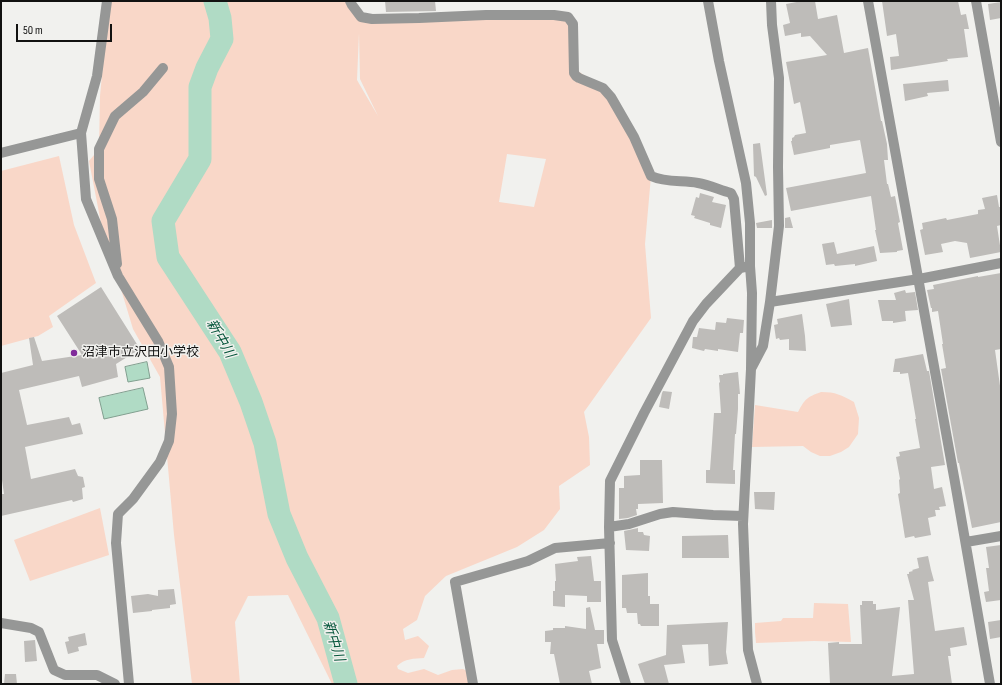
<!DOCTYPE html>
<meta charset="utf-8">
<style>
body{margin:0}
#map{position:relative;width:1002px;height:685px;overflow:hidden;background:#f1f1ee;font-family:"Sofia Sans Condensed",sans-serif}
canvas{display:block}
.frame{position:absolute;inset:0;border:2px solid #121211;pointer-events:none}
.scale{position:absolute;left:16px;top:24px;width:96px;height:18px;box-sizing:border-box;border:2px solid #121211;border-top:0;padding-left:5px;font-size:12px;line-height:14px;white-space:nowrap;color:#121211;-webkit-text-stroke:3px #f1f1ee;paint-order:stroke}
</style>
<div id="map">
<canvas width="1002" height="685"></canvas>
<div class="frame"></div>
<div class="scale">50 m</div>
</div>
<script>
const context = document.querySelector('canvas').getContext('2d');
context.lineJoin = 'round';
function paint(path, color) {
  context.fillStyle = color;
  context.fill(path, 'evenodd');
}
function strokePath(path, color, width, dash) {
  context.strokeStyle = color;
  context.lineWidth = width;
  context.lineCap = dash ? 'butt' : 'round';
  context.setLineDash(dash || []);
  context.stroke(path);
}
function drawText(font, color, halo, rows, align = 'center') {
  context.font = font + ' "Sofia Sans Condensed","Noto Sans JP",sans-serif';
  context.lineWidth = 3;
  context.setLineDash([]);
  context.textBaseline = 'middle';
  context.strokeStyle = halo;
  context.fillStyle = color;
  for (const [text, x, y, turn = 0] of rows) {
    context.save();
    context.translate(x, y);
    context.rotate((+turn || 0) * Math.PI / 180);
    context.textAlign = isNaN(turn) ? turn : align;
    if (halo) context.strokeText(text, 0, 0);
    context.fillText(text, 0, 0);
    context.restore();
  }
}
paint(new Path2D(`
 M109,1H346L359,21L568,17L578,71L603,88L651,176L645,244L651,318L584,412L589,437L590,465L559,486L560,509L544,530L517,547L446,576L425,596L417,620L403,629L405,640L418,636L429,646L424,658C414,659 405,658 397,666L398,669L408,673L424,669L438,675L452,670L463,669L473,674L471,684H332L288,595L248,596L235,622L240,684H192L174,535L160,377L133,329L101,223L89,161L99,149L100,96ZM359,33L360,79L378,116L357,80ZM507,154L546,159L534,207L499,202Z
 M59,156L74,225L96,283L49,316L53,327L38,336L1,346V171Z
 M821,392C836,392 841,395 854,402L859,418L858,434L849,447L841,452L830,456H820L811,452L803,446L752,447L755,405L798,412C805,399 807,397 821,392Z
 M100,508L109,555L30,581L14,540Z
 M814,603L848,604L851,642L814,641L756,643L755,632V623L781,621L783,618H813Z`), '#f9d7c8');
const water = new Path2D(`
 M147,362L150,378L128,382L125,367Z
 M143,388L148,409L104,419L99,398Z`);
paint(water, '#b0dbc5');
strokePath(water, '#819f8f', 1);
strokePath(new Path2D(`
 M215,1L220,18L222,39L207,68L200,87V159L163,221L168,257L230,352L251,402L265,443L279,514L297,558L328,618L346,684`), '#b0dbc5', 23);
paint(new Path2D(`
 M385,1H435L436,11L386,12Z
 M802,1H815L818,19L837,15L844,53L868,48L881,121H882L887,144L888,160H884L887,184H888L891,197L895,196L900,222L898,223L903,250L897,251V252L880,253L875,230H876L871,196L791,211L786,188L866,173L860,140L830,145V148L794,155L791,141H792V138L794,137L795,135L806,133L800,102L794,104L786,62L827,55L810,36L801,37V33L785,36L783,25L790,23L786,4Z
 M882,1H958L961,15L966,14L969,29H964L968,57L947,59L948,61L891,70L890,57L899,56L896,34L887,36Z
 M1001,2V18L990,20L988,4Z
 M948,80L949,91L927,93L928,96L905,101L903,84Z
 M760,143L767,195L765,196L756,177L754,176L753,144Z
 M700,193L714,197L712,202L726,205L721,228L710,225V223L694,218L695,216L691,215L696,197L699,198Z
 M997,195L999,207H1001V225L997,226L1001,252L970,258L967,243L955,241L941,244L943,252L925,255L920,230L923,229L922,223L946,218L947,220L978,214V210L985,209L982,198Z
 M790,217L793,228H785V218Z
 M772,220V228H757L756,223Z
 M834,242L837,254L874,246L877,261L855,266V264L835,266L834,264L826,265L822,244Z
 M1001,273V349L995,350L1001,393V522L972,528L959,463H958L941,369L946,368L942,344H943L938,311L932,312V308H931L927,290L934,289L933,285L978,276V277Z
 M101,287L140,349L116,364L118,377L82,387L79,376L19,390L27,425L69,417L72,425L80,423L83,434L25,447L31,479L75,469L78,476L83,477L85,487L82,488L83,499L73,502L72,500L1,516V494H4L1,473V373L33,365L29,338L34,337L42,361L82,355L57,316Z
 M905,290L906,293L915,292L918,310L905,311L906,321L893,323V321H882L878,300H896L894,293Z
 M849,299L852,325L831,327L826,304Z
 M802,314L805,336L806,351L789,350V339L780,340L779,338L776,339L774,325L778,324L777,319Z
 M727,318L744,320L743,333H740L738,352L718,349V351L705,349L704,351L692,348L693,337H697L699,328L715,330L716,322L726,323Z
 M923,354L927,371H929L945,465L931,467L934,489L942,487L946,506L939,507L940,510H935L936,516L928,518L931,535L915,538L914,536L905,538L898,494L900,493L899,480L900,479L896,457L900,456L899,452L920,448L915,419H916L908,373L900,374V372H893L895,359Z
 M738,372L740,394H738V409L736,434H735L733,470H735V484L706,483V470H710L712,443L714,413H721L719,383L720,382L719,375H723V374Z
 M663,391L672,392L669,409L659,407L662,393Z
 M640,460H662L663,503L638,504V509H636L637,515L628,518L619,519V488H624V476L640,475Z
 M754,492H775L774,510L755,509Z
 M638,528V532H643L644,535L650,536L649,551L626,550L624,531Z
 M728,535L729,558H682V536Z
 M1001,545V600L986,602L984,592L989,591L986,568H989L986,547Z
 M591,556L594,581H601V602H587V596L565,595V607L553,606V591H555V581H556L555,564L578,561L577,557Z
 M928,556L931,570L934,581L928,582L935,631L964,627L967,645L950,648L951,656H948L952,684H830L828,643L839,642V644H862L860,605H862V601H873V604H876V610L900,607L892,676L914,674L908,600H914L907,574H909V572L913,571L912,570L919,568L917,558Z
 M648,573V596H650V604H659V626H641L640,624H638L637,613H627L626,608H622V575Z
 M174,589L176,604L170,605V608L152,610V611L133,613L131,596L148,594L158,596V590Z
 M590,607L595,630H604V644H597L601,668L589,671L592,684H560L554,654H550L551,642H545V631L553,630V628H565V626L586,629V608Z
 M1001,620V637L990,639L988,622Z
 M728,622L726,652L728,664L709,666L708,644L682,645L685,663L664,665L669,684H645L638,664L666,655L667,625Z
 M85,633L87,645L78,647L79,651L68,654L65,642L69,641L68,637Z
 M35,640L37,661L25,662L24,641Z
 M5,674H16L17,684H4Z`), '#bebcb9');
strokePath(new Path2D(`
 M107,1L97,76L81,133L86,199L118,276L158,341L169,367L172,414L169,441L160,462L133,499L118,514L116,543L129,684
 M350,1L352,5L361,17L372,19L419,18L486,15H554L568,17L573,24L574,73L576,76L579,78L603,88L611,97L634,137L651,176C666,183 683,180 698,183C709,185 720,190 731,193L734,199L735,211L740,268
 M708,1L719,61L746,183L750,223V266L752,293L751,369L743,524L748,650L757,684
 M868,1C910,228 951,456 990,684
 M976,1L1001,142
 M1,153L81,133
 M117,264L112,219L99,179V149L115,116L143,92L163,68
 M770,302L919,279L1001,263
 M752,367L763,346L770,302L779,226L778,167L779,78L772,25L771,1
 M609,527L629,524L660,514L673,512L713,515L743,516
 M966,542L1001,536
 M1,623L31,628L39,632L54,670L65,675H97L115,684
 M473,684L455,582L528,561L555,548L610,543
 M626,684L620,665L612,640L609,527L610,481L644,413L693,321L706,304L740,268L745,267`), '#969796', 10);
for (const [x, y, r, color] of [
 [74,353,4,"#802b9a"]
]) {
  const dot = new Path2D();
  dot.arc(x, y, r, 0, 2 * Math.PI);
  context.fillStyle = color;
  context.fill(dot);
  strokePath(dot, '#f1f1ee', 1.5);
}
drawText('13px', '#121211', '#f1f1ee', [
 ["沼津市立沢田小学校",82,353]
], 'left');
drawText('italic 14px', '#05563b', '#f1f1ee', [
 ["新中川",220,339,60],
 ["新中川",333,641,73]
]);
</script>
